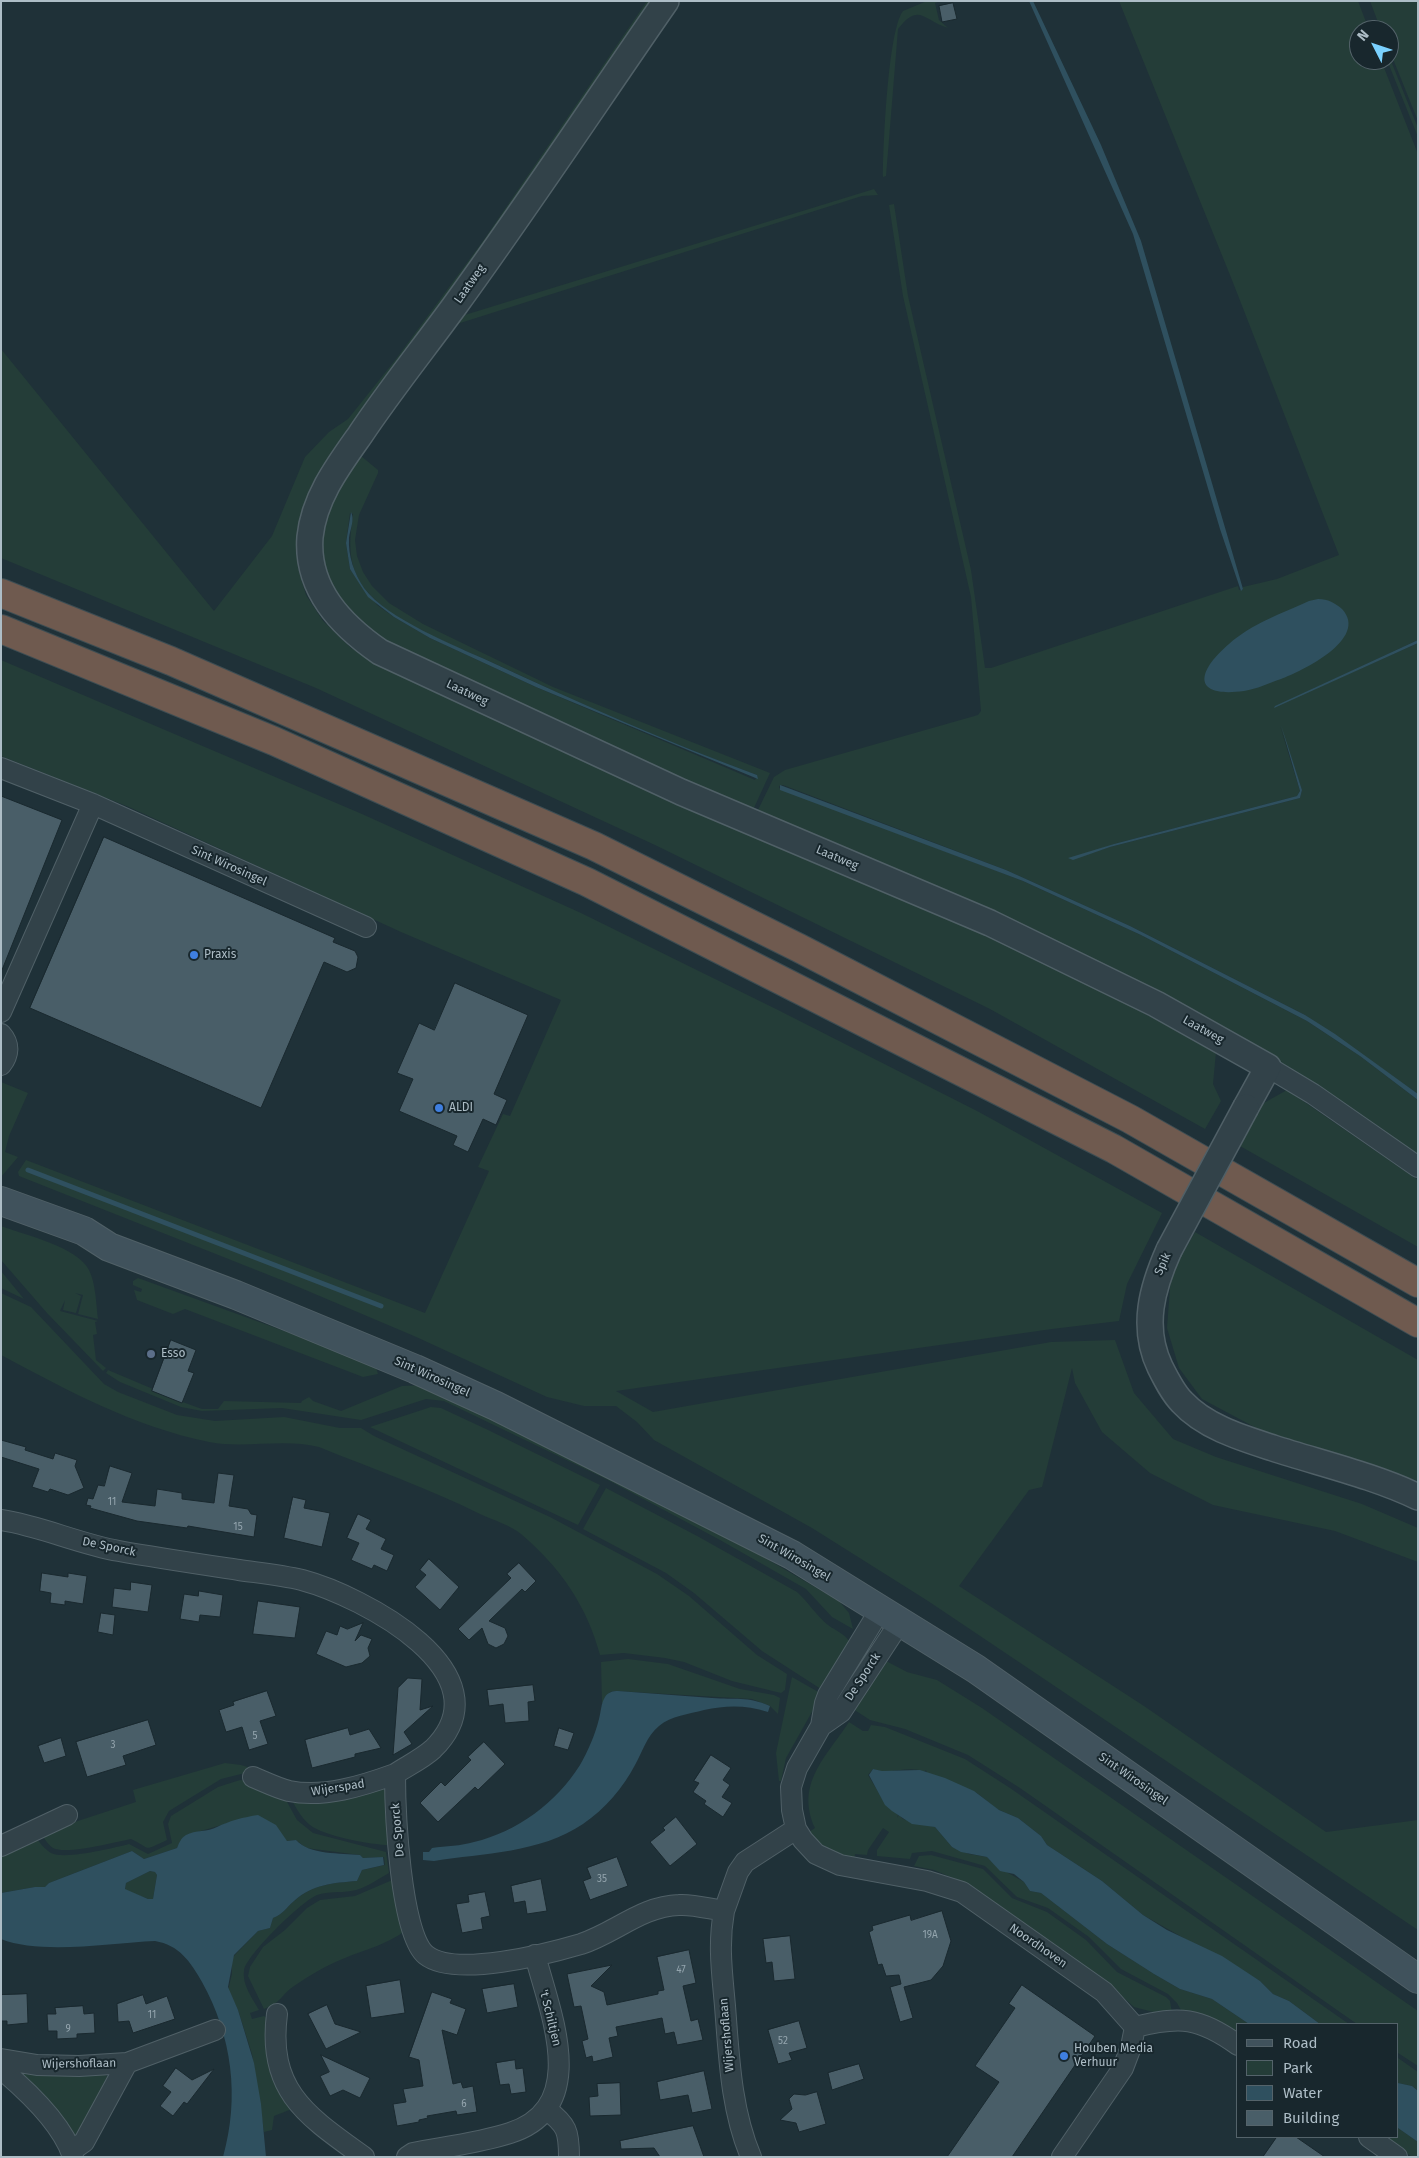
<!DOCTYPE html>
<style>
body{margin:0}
#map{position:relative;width:1419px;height:2158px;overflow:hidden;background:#1f3138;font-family:"Fira Sans",sans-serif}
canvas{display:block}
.frame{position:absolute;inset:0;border:2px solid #adbdc6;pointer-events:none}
.legend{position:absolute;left:1236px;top:2023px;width:162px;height:115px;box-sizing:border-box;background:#18272d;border:1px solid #54636a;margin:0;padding:6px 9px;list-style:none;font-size:15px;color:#adbdc6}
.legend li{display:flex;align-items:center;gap:10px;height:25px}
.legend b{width:25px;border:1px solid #54636a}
.north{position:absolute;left:1349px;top:20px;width:50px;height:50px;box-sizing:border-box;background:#18272d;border:1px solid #54636a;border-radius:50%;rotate:311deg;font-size:14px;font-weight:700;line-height:20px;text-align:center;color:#adbdc6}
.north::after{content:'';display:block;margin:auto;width:18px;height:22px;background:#7ad1fe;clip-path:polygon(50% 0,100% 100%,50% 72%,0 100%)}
</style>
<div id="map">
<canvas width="1419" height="2158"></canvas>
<div class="frame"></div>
<ul class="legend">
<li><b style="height:6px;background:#40525c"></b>Road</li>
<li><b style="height:14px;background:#243d38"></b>Park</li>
<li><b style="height:14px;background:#2f505f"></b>Water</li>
<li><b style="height:14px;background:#495e68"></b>Building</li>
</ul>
<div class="north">N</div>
</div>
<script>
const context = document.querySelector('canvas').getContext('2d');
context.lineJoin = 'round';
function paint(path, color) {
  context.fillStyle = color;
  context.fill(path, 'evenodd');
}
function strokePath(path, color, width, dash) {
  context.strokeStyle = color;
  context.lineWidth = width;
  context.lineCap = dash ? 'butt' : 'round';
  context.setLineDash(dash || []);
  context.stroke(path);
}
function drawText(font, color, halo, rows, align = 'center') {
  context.font = font + ' "Fira Sans",sans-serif';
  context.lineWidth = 4;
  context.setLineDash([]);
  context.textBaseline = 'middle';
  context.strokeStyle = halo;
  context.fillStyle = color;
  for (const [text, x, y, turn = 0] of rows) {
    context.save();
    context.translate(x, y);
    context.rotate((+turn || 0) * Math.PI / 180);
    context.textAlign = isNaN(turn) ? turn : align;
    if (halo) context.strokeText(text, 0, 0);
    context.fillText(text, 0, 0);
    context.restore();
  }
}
paint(new Path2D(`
 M647,1H656L316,479L301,515L296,543L298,568L306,595L323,621L351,648L468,707L1045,960L1216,1052L1213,1084L1221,1101L1205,1129L990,1009L655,845L316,688L1,558V349L214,611L272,536L305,457L329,432L348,419L396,359L483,241Z
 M927,1H941L935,3L939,20L948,28C923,20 919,2 898,29L886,176L883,177C883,147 888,30 903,11Z
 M1119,1H1358L1369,30H1359V60H1381L1418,154V640L1274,707L1418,643V1094L1305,1015L1130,926L1006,870L783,785L779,786V788L1023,881L1141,935L1307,1021L1360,1056L1418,1100V1157L1345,1104L757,812L774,777L785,770L978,715L981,711L971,597L903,296L889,205L894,204L908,296L971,570L985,668H991L1238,586L1239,590H1243V587L1277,579L1339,555L1232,280ZM1280,726L1302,790L1300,798L1110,847L1073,859L1114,844L1297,796L1300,791Z
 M1370,1H1418V121L1389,49V30H1381Z
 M1389,56L1418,128V137L1387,60Z
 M874,189L878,195L862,196L457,324L405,392L361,456L378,470V473L359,515L355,540L357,556L363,572L372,586L389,603L423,624L553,687L770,773L753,810L568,731L365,631L330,589L321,557L322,523L345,471L455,318ZM350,513L353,514C349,542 347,567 366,590C392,623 451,644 489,661C577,702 666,742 757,775L755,780L536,687L430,638L394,617L377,605L350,569L346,543Z
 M1,660L362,814L581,913L778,1010L979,1112L1162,1213L1127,1284L1119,1321L1052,1329L616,1391L653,1412L1051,1342L1115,1340L1134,1393L1173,1439L1216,1457L1362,1504L1418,1528V1562L1335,1531L1213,1505L1150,1473L1102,1432L1075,1383L1072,1368L1042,1487L1029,1490L959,1586L1144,1706L1326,1832L1418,1820V1930L928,1601L812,1528L654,1440L637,1422L616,1406H584L547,1397L414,1336L289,1283L19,1176L18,1172L26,1160L425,1313L489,1171L478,1167L503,1114L510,1116L561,1000L401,932L129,807L1,756Z
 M1,1082L28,1093L9,1136L5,1152L18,1157L1,1177Z
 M1287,1090L1418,1180V1247L1240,1146L1262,1104Z
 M1,1226C25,1235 78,1247 89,1270C96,1284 96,1304 98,1319L78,1314L83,1295L75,1293L81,1296L76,1313L63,1310L65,1300L60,1311L98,1321L95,1322L97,1334L93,1335L96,1360L106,1368L103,1371L47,1313L1,1260Z
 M1195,1232L1418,1360V1481L1260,1430L1202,1399L1179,1368L1167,1328L1171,1275Z
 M1,1271L24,1299L1,1288Z
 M138,1278L375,1364L378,1374L363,1377L185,1309L173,1314L137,1300L134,1290L141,1292L142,1289L133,1285V1281Z
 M1,1293L31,1307L104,1384L118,1392L177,1415L215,1421L284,1417L340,1428H361L374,1436L550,1517L657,1574L689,1596L757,1655L787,1674L785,1690L781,1693L732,1681L684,1662L665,1658L624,1653L600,1655C587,1606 560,1567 521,1534C510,1525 493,1520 480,1514C428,1488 373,1469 319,1447C283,1438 246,1449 209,1442C132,1426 69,1391 1,1355Z
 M108,1370L153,1389L152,1391L202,1409H218L224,1401L301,1403L302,1401L309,1397L313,1401L341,1411L402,1386L425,1385L746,1547L839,1601L849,1613L853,1629L832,1617L806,1589L720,1540L606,1479L444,1401L426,1399L361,1420L282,1408L202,1411L181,1407L120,1382L106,1373Z
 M431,1407L441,1408L486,1429L600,1485L578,1525L370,1427Z
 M606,1488L699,1537L797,1592C808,1602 817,1616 828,1625C836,1631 846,1634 850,1643L824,1691L762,1651L694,1593L666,1573L583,1529Z
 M628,1659L668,1664L740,1689L774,1695L780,1698L778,1714L770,1706L752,1699L616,1691L610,1692L602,1704L601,1662Z
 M882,1662H888L907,1672L937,1680L982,1708L1418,2011V2066L1398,2053V2024H1357L1020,1788L968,1755L905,1729L870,1720L850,1707Z
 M792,1677L822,1694L786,1758L781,1781H779L776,1753Z
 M849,1722L863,1731H868L871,1725L885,1727L965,1759L1010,1788L1349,2024H1320L1289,2001L1273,1994L1260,1981L1143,1915L1102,1881L1047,1845L1041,1836L1018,1818L997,1809L977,1793L927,1774L926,1770L924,1772C910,1764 888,1776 873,1769L868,1775L883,1800L898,1815L897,1818L899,1815L903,1819L935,1827L952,1847L969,1854L987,1857L996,1866L1024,1882L1030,1891L1041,1893L1107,1944L1154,1974L1180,1989L1212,1999L1249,2024H1238V2035L1182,2012L1177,2003L1168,1994L1121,1969L1089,1937L1048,1908L1017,1897L985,1866L932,1851L912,1853L910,1859L877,1856V1850L889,1832L883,1828L868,1850L867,1855L855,1854L854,1861L823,1847L809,1832L815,1828C795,1784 826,1757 849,1722Z
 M225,1763L241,1765L257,1770L221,1779L169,1811L163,1822L167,1840C141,1852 153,1849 131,1839C115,1842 67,1855 53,1848C48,1845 44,1838 41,1833L136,1802L133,1790Z
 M240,1780L253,1781C260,1793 268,1796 281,1791L297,1820L313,1833L386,1852L389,1873C378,1879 365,1889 351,1891C340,1893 329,1891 317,1895C302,1901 245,1956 244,1971C242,1985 253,1999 259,2010L250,2013L252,2019L264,2016L271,2021L297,2107L274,2116L272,2130L264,2132L252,2054L238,2010L228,1990L232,1974V1958L258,1931L270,1928L273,1918C283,1914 286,1908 294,1901C313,1884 333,1883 357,1881L362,1870L385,1865L384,1857L363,1858L360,1855L306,1848L296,1840L287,1841L249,1817L187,1835L181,1840L177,1848L144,1859L132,1851L49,1883L45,1887H35L1,1893V1850L34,1836C39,1841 44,1849 51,1853C65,1860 113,1848 129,1844L148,1854L172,1843L168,1824L171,1816L218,1787Z
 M386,1787L393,1845C375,1846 323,1836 310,1825C300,1817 294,1804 288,1793Z
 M931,1855L983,1869L1012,1898L1047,1912L1086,1940L1117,1972L1166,1997L1170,2001L1172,2013L1153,2012L1134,2007L1107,1983L958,1880L934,1870L914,1866L919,1856Z
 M150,1871L155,1872L157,1875L153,1899H148L125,1890L126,1883Z
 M397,1878L405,1931C386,1945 366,1949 345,1958C327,1965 310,1975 294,1986C281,1995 281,2003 264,2009L248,1976L250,1967L263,1947L285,1930L307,1908L320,1900L355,1896Z
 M1398,2058L1418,2072V2091L1412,2086L1398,2083Z
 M17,2070L60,2075L81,2076L100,2073L107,2076L108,2082L79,2136L73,2135C57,2111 41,2087 17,2070Z
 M1398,2128L1418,2142V2157H1412L1384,2137H1398Z`), '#243d38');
paint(new Path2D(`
 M1029,1H1033L1101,145L1141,241L1243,589L1241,591L1220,529L1133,234Z
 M351,512C355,519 350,530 349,538C348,556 354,573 364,588C387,619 456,646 491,662C579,703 667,742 757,775L758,779L536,687L430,638L394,617L368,597L350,569L346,543Z
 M1318,599C1328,599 1335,603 1342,609C1370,639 1300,672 1281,679C1269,683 1257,689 1244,691C1192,698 1196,672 1229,644C1251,624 1283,613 1309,601Z
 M1418,640V643L1274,708L1275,706Z
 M1281,725L1302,790L1300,798L1110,847L1073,860L1068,858L1114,844L1297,796L1300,791Z
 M780,785L1006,870L1130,926L1305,1015L1335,1034L1418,1094V1100L1360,1056L1307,1021L1141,935L1023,881L780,790Z
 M618,1691C649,1693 681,1696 712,1698C735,1700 747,1696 770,1706L768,1712C746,1705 727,1705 704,1710C689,1714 671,1716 659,1726C646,1737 643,1751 635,1765C623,1788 605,1809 583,1824C540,1853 484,1853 434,1861L423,1860V1852H429L432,1848C446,1846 461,1846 474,1842C517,1832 557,1802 580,1765C588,1751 595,1735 599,1719C601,1712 601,1703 605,1697C608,1692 613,1691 618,1691Z
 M873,1769L882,1771L920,1770L945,1778L974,1791L999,1810L1018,1818L1041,1836L1047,1845L1102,1881L1143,1915L1167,1930L1222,1956L1260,1981L1273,1994L1289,2001L1320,2024H1249L1212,1999L1180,1989L1154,1974L1107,1944L1041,1893L1030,1891L1024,1882L1014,1874L1000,1871L987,1857L961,1852L952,1847L935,1827L912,1824L892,1811L885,1805L869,1775Z
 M258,1815L276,1825L287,1841L296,1840C309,1855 341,1853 360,1855L363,1858L383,1857L384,1865L362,1870L357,1881C333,1883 313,1884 294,1901C286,1908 283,1914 273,1918L270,1928L258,1931L234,1955L228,1987L238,2010L254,2063L261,2104L266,2157H223C240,2097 232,2036 202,1982C190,1961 179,1945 155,1941C111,1943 41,1955 1,1939V1893L35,1887H45L49,1883L132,1851L144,1859L177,1848C179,1843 181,1838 186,1835C195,1830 208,1832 217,1827C229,1821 244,1817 258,1815ZM150,1871L155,1872L157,1875L153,1899H148L125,1889L126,1883Z
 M1398,2083L1412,2086L1418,2091V2142L1398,2128Z`), '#2f505f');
strokePath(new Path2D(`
 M28,1170L381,1306`), '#2f505f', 5);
const building = new Path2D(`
 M953,3L957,19L942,22L939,6Z
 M1,796L62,820L2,970H1Z
 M104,837L335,938L333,942L355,951L358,957L356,968L347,972L324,962L261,1108L30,1008Z
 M455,983L528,1015L494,1094L507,1100L496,1125L483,1119L468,1152L453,1145L457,1136L399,1111L413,1079L397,1073L419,1023L434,1030Z
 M171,1340L196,1350L188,1371L194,1373L182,1403L152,1391Z
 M1,1440L26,1447L25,1450L53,1459L55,1453L77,1460L75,1466L84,1488L68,1495L50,1489L48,1492L32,1487L39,1469L1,1457Z
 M110,1466L132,1473L122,1502L155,1506L157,1489L182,1493V1499L214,1503L218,1473L234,1475L229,1506L248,1509L251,1514L257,1515L254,1537L188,1526L187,1528L137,1521L90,1508L91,1506L86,1505L88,1498L93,1499L98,1485L104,1486Z
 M293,1497L306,1500L304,1508L330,1513L322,1547L284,1538Z
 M358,1514L371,1520L366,1529L386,1539L381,1549L394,1555L387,1571L374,1565L372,1569L351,1560L359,1543L347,1538Z
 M429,1559L459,1587L440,1610L415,1587L426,1575L420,1570Z
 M519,1563L536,1581L525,1592L522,1589L489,1621L505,1628L508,1636L504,1644L496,1648L488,1644L482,1628L469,1640L458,1629L511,1578L507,1574Z
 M42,1573L68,1577V1573L87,1576L83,1604L65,1601V1605L50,1603L51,1593L40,1591Z
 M131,1582L152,1585L148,1612L112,1607L114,1588L130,1590Z
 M199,1591L223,1595L220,1617L200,1615L199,1622L180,1619L184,1594L198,1596Z
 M258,1601L300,1607L295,1638L253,1634Z
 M101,1613L115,1615L113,1635L98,1632Z
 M363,1623L355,1641L361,1635L372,1639L368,1648L370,1656L362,1663L346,1667L316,1654L326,1631L337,1635L340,1626L347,1629Z
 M408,1678L422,1679L420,1710L433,1706L404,1732L412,1744L393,1755L398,1688Z
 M533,1685L535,1701L528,1702L529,1721L505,1723L503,1704L489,1706L487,1690Z
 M267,1691L276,1716L260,1721L268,1744L249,1750L242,1727L226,1732L219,1710L234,1705L233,1702Z
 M148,1720L156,1745L123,1756L126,1765L87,1777L76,1742Z
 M348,1728L350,1735L369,1729L381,1748L355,1754V1757L312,1768L305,1740Z
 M559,1728L574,1733L568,1750L554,1746Z
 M61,1738L66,1756L44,1763L38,1746Z
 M484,1742L505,1764L478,1790L475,1787L438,1822L420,1803L441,1782L445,1786L471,1760L468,1757Z
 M711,1755L731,1768L723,1780L730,1785L722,1797L732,1803L723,1817L704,1804L706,1801L693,1792L699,1783L694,1781Z
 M676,1817L697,1844L670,1866L650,1842L665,1830L663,1828Z
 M617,1857L628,1886L590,1900L583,1881L591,1878L587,1868Z
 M541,1879L547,1911L527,1914L525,1901L514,1903L511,1886Z
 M485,1892L490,1916L481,1918L483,1929L462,1933L456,1904L469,1902L468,1895Z
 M942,1911L951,1941L943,1966L931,1980L904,1987L913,2018L900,2022L890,1987L901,1984L899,1975L886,1976L882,1964L878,1965L869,1932L873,1930L872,1926L910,1915L911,1920Z
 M790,1936L795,1979L774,1981L772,1962L766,1963L763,1939Z
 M689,1950L696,1983L683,1986L691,2021L698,2019L703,2040L677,2045L674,2032L665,2034L662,2018L616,2027L618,2036L609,2038L613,2057L593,2062L592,2056L586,2058L582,2041L588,2039L581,2006L574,2007L567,1974L612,1965L591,1986L604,1992L607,2005L658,1994V1991L664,1990L657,1957Z
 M400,1980L405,2013L371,2018L366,1986Z
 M514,1984L518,2007L487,2013L482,1989Z
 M1022,1985L1095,2036L1012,2157H947L999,2082L975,2066L1015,2008L1009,2004Z
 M432,1992L452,1999L450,2003L466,2009L457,2035L442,2030L453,2084L461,2082L463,2088L473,2086L477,2112L457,2115L456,2111L427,2116L428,2118L419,2120V2122L397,2126L393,2104L406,2102L403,2089L423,2086L419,2060L409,2057Z
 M27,1994L28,2023L7,2025V2021H1V1995Z
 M143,1995L146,2004L167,1996L175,2019L133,2033L129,2021L118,2022L117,2004Z
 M327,2005L335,2024L361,2032L326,2049L308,2014Z
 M83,2006L84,2014L94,2013L95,2033L77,2034V2038L57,2039V2031H48L47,2014H56L55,2008Z
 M799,2021L807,2048L789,2053L792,2060L778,2064L768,2030Z
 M321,2055L370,2078L360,2098L343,2090L330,2096L320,2076L329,2072Z
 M515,2060L516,2069L523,2068L526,2092L511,2094L509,2084L500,2085L496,2063Z
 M859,2064L864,2079L832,2090L828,2073Z
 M176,2068L192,2080L214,2069L187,2104L184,2102L173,2116L160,2106L171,2092L163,2086Z
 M704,2071L712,2109L692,2113L688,2095L660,2100L657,2082Z
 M620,2083L621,2115L590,2116L589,2097L598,2096L597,2084Z
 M817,2092L826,2124L799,2132L796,2123L780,2120L792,2109L789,2099L794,2094L805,2095Z
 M693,2126L704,2157H660L654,2148L621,2149L620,2141Z
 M1277,2137H1296L1325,2157H1263Z`);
paint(building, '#495e68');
strokePath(building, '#1a292f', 1);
const minor = new Path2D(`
 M1,768L93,804L366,927
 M1,1012L93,804
 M1,1034C10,1044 9,1055 1,1065
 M1268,1067L1313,1094L1418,1167
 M1,1520C41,1526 79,1544 119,1551C158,1558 199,1564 239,1570C260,1573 281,1575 302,1580C362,1596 510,1673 433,1749C422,1759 407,1766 395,1774C395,1809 400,1934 426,1955C455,1978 547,1954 581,1944C615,1933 642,1906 679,1905C693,1904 710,1909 724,1911L738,1872L745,1862L796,1829
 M880,1610L828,1695L825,1703L821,1726L797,1768L791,1787L792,1810L796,1829L803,1840L816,1854L840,1865L927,1881L962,1892L1104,1992L1135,2027L1131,2047L1123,2068L1062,2157
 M821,1726L841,1712L900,1622
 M253,1777C265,1782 277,1788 289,1791C324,1798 362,1786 395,1774
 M1,1846L67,1815
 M724,1911C718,1945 722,1972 725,2006C729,2057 731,2110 751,2157
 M277,2014C267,2091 307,2116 364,2157
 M1135,2027C1180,2016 1199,2017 1238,2045
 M1,2059L37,2065L79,2066L127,2063L215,2030
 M1,2069C26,2090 63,2125 73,2157
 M546,2109C567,2125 569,2131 569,2157
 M1369,2137L1397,2157
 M71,2151L84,2142L127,2063
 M407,2157L413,2153C444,2147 479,2143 510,2133C591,2107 550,2013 535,1955`);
const tertiary = new Path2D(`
 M666,1C596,102 528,205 456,304C424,348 390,390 360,435C338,466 314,498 310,537C306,589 341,625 380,652L681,792L990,923L1156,1004L1268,1067L1246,1107
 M1169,1250C1152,1288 1141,1327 1160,1367C1166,1379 1173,1393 1182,1402C1205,1427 1242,1438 1273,1448C1319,1463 1375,1476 1418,1497`);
const secondary = new Path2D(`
 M1,1201L84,1231L109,1247L236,1295L415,1369L496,1406L792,1555L976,1669L1418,1979`);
const motorway = new Path2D(`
 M1,593L171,661L594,846L799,948L1130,1119L1418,1283
 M1,629L274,741L587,882L1114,1149L1418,1323`);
strokePath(minor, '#506067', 22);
strokePath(tertiary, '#506067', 28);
strokePath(secondary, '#506067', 30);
strokePath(motorway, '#3d4d53', 30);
strokePath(minor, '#324249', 20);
strokePath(tertiary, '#324249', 25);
strokePath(secondary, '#40525c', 28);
strokePath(motorway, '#6f5a4f', 28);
const tertiaryBridge = new Path2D(`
 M1169,1250L1246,1107`);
strokePath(tertiaryBridge, '#506067', 28, []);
strokePath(tertiaryBridge, '#324249', 25);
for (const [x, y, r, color] of [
 [194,955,5,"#3f7fe0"],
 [439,1108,5,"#3f7fe0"],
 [151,1354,5,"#5c6f8a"],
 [1064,2056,5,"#3f7fe0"]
]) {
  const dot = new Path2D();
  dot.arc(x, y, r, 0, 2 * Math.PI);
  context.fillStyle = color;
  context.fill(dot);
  strokePath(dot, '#18272d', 2);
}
drawText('10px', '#94a5ae', null, [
 ["11",112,1502],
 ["15",238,1527],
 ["5",255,1736],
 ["3",113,1745],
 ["35",602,1879],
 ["19A",930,1935],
 ["47",681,1970],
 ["11",152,2015],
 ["9",68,2029],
 ["52",783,2041],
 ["6",464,2104]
]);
drawText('12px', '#adbdc6', '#18272d', [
 ["Laatweg",470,284,-55],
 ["Laatweg",467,693,25],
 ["Laatweg",837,858,23],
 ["Sint Wirosingel",229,866,24],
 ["Laatweg",1203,1030,29],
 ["Spik",1163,1264,-66],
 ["Sint Wirosingel",432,1377,24],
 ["De Sporck",109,1547,12],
 ["Sint Wirosingel",794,1558,30],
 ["De Sporck",863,1677,-57],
 ["Sint Wirosingel",1133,1779,35],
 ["Wijerspad",338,1788,-9],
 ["De Sporck",398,1830,-95],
 ["Noordhoven",1038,1946,35],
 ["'t Schiltjen",550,2018,76],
 ["Wijershoflaan",727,2035,-95],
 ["Wijershoflaan",79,2064,-1]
]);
drawText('12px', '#adbdc6', '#18272d', [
 ["Praxis",204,955],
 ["ALDI",449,1108],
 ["Esso",161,1354],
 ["Houben Media",1074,2049],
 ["Verhuur",1074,2063]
], 'left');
</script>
